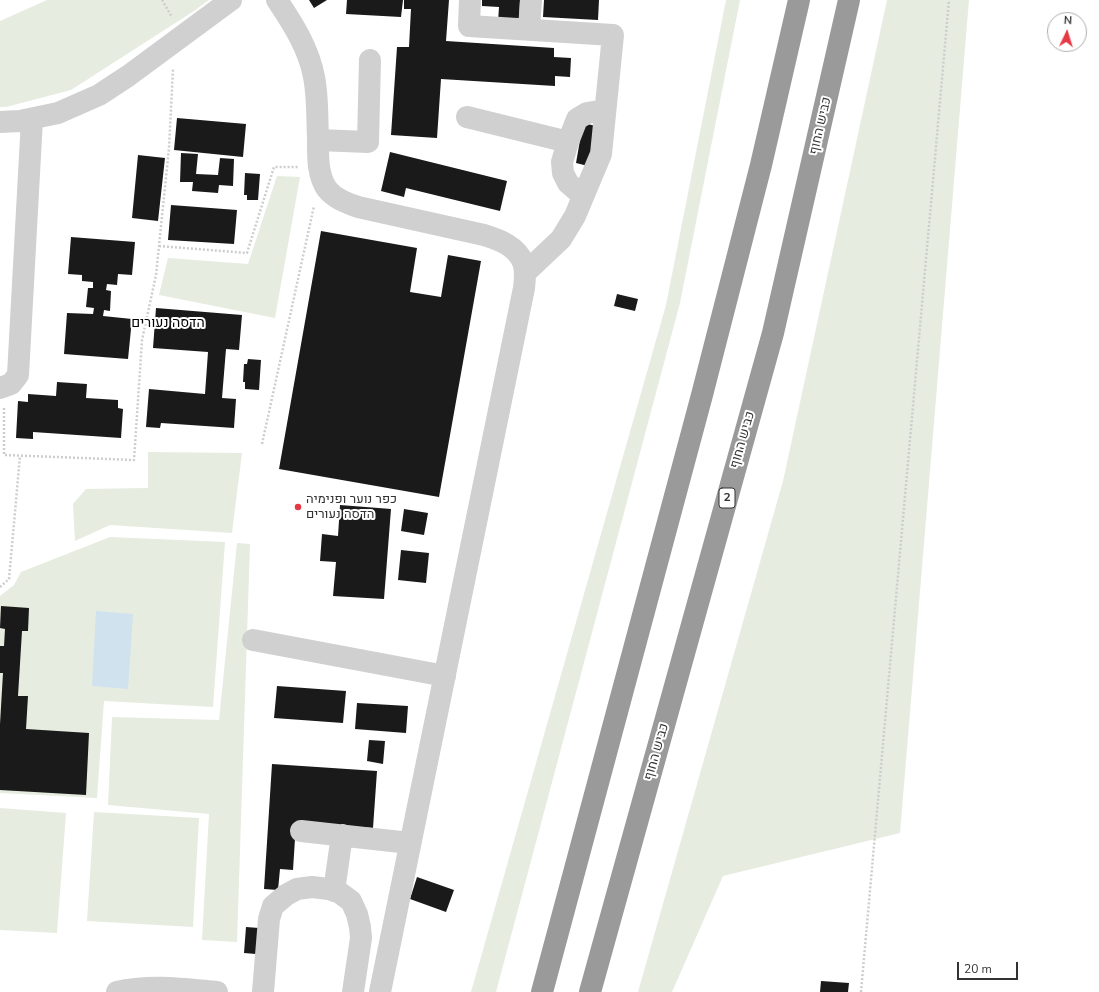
<!DOCTYPE html>
<meta charset="utf-8">
<style>
body{margin:0}
#map{position:relative;width:1099px;height:992px;overflow:hidden;background:#fff;font-family:"Nunito Sans",sans-serif}
canvas{display:block}
.north{position:absolute;left:1047px;top:12px;width:40px;height:40px;box-sizing:border-box;background:#fff;border:1px solid #adadad;border-radius:50%;rotate:4deg;font-size:11px;font-weight:700;line-height:16px;text-align:center;color:#333}
.north::after{content:'';display:block;margin:auto;width:14px;height:18px;background:#e63946;clip-path:polygon(50% 0,100% 100%,50% 72%,0 100%)}
.scale{position:absolute;left:957px;top:962px;width:61px;height:18px;box-sizing:border-box;border:2px solid #333;border-top:0;padding-left:5px;font-size:12px;line-height:14px;white-space:nowrap;color:#333;-webkit-text-stroke:3px #fff;paint-order:stroke}
</style>
<div id="map">
<canvas width="1099" height="992"></canvas>
<div class="north">N</div>
<div class="scale">20 m</div>
</div>
<script>
const context = document.querySelector('canvas').getContext('2d');
context.lineJoin = 'round';
function paint(path, color) {
  context.fillStyle = color;
  context.fill(path, 'evenodd');
}
function strokePath(path, color, width, dash) {
  context.strokeStyle = color;
  context.lineWidth = width;
  context.lineCap = dash ? 'butt' : 'round';
  context.setLineDash(dash || []);
  context.stroke(path);
}
function drawText(font, color, halo, rows, align = 'center') {
  context.font = font + ' "Nunito Sans",Heebo,sans-serif';
  context.lineWidth = 4;
  context.setLineDash([]);
  context.textBaseline = 'middle';
  context.strokeStyle = halo;
  context.fillStyle = color;
  for (const [text, x, y, turn = 0] of rows) {
    context.save();
    context.translate(x, y);
    context.rotate((+turn || 0) * Math.PI / 180);
    context.textAlign = isNaN(turn) ? turn : align;
    if (halo) context.strokeText(text, 0, 0);
    context.fillText(text, 0, 0);
    context.restore();
  }
}
paint(new Path2D(`
 M47,0H209L194,11L71,90L6,107H0V21Z
 M726,0H740L680,303L496,992H471L666,305Z
 M887,0H969L900,833L723,876L672,992H638L783,481Z
 M277,176L300,177L275,318L159,295L168,258L248,264Z
 M148,452L242,453L232,533L110,525L75,541L73,504L86,489L148,488Z
 M110,537L225,542L213,707L104,701L97,798L0,793V596L14,585L21,572Z
 M237,543L250,544L237,942L202,940L209,814L108,805L112,717L219,720Z
 M0,808L66,813L57,933L0,930Z
 M94,812L199,818L193,927L87,921Z`), '#e6ecdf');
paint(new Path2D(`
 M96,611L133,614L128,689L92,686Z`), '#cfe2ee');
paint(new Path2D(`
 M309,0H327L314,8Z
 M347,0H403L401,17L346,14Z
 M404,0H449L446,41L554,48V57L571,58L570,77L555,76V86L441,79L437,138L391,135L397,47H409L411,9H404Z
 M482,0H520L519,24L498,22L499,7L482,6Z
 M544,0H599L598,20L543,17Z
 M177,118L246,124L243,157L174,150Z
 M583,123L596,126L588,166L576,163Z
 M390,152L507,181L500,211L406,188L404,197L381,191Z
 M181,153L198,154L196,174L218,175L220,158L234,159L233,186L219,185L218,193L192,191L193,182H180Z
 M138,155L165,158L158,221L132,218Z
 M245,173L260,174L258,200H247V195H244Z
 M171,205L237,210L234,244L168,240Z
 M321,231L417,248L410,292L441,297L448,255L481,261L439,497L279,469Z
 M71,237L135,242L132,275L118,274L117,285L107,284L106,290L111,291L110,311L104,310L103,316L132,319L128,359L64,354L67,313L93,314L94,308L86,307L88,288H93V282L82,281V275L68,274Z
 M617,294L638,299L635,311L614,306Z
 M156,308L242,315L239,350L226,349L222,398L236,399L234,428L161,423L160,428L146,427L149,389L205,394L208,352L153,348Z
 M248,359L261,360L259,390L245,389V382H243L244,364H247Z
 M57,382L87,384L86,398L118,400V408L123,409L121,438L33,432V439L16,438L18,401L28,402V394L56,396Z
 M340,505L391,509L384,599L333,596L336,562L320,561L322,534L338,536Z
 M404,509L428,513L424,535L401,531Z
 M401,550L429,553L426,583L398,580Z
 M1,606L29,608L28,631H22L18,696H28L26,729L89,733L86,795L0,790V724L3,673H0V646H4L5,629L0,628Z
 M277,686L346,691L343,723L274,718Z
 M357,703L408,706L406,733L355,729Z
 M369,740L385,741L383,764L367,761Z
 M272,764L377,771L373,828L296,823L293,870L280,869L278,890L264,889Z
 M417,877L454,890L446,912L410,899Z
 M246,927L259,928L256,954L244,953Z
 M821,981L849,983L848,992H820Z`), '#1a1a1a');
strokePath(new Path2D(`
 M162,0L172,17
 M159,246L247,253L274,167H299
 M4,408V455L134,460L142,340L156,275L169,148L173,69
 M262,444L314,206
 M0,587L9,579L20,456
 M861,992L949,0`), '#cdcdcd', 2.5, [2, 2]);
strokePath(new Path2D(`
 M277,0C293,24 309,49 314,77C318,97 317,118 318,138C318,155 317,175 327,189C335,199 347,203 358,207L484,235C500,240 516,246 523,262C526,270 525,280 524,288L380,992
 M470,0L469,26L613,35L601,154L575,216L561,239L525,273
 M529,29L531,0
 M467,117L568,142
 M0,122L20,121L58,113L99,95L128,76L231,0
 M318,140L368,142L370,60
 M583,196L568,183L563,173L562,162L568,142L577,119L587,113L605,110
 M0,388L11,384L18,375L32,119
 M253,640L445,676
 M301,831L410,843
 M334,891L342,835
 M117,992C150,984 184,989 217,992
 M263,992L269,919L273,906L286,895L297,889L312,887L329,889L340,893L351,901L357,914L360,927L361,938L353,992`), '#d0d0d0', 22);
strokePath(new Path2D(`
 M542,992L702,395L761,165L799,0
 M590,992L773,333L849,0`), '#9a9a9a', 22);
for (const [x, y, r, color] of [
 [298,507,4,"#e63946"]
]) {
  const dot = new Path2D();
  dot.arc(x, y, r, 0, 2 * Math.PI);
  context.fillStyle = color;
  context.fill(dot);
  strokePath(dot, '#fff', 1.5);
}
for (const [x, y, w] of [
 [727,498,16]
]) {
  const box = new Path2D();
  box.roundRect(x - w / 2, y - 10, w, 20, 3);
  context.fillStyle = '#fff';
  context.fill(box);
  strokePath(box, '#333', 1);
}
drawText('bold 12px', '#333', null, [
 ["2",727,498]
]);
drawText('13px', '#333', '#fff', [
 ["כביש החוף",821,126,-77],
 ["כביש החוף",743,440,-74],
 ["כביש החוף",657,752,-74]
]);
drawText('13px', '#333', '#fff', [
 ["כפר נוער ופנימיה",306,500],
 ["הדסה נעורים",306,515]
], 'left');
drawText('14px', '#000', '#fff', [
 ["הדסה נעורים",168,324]
]);
</script>
